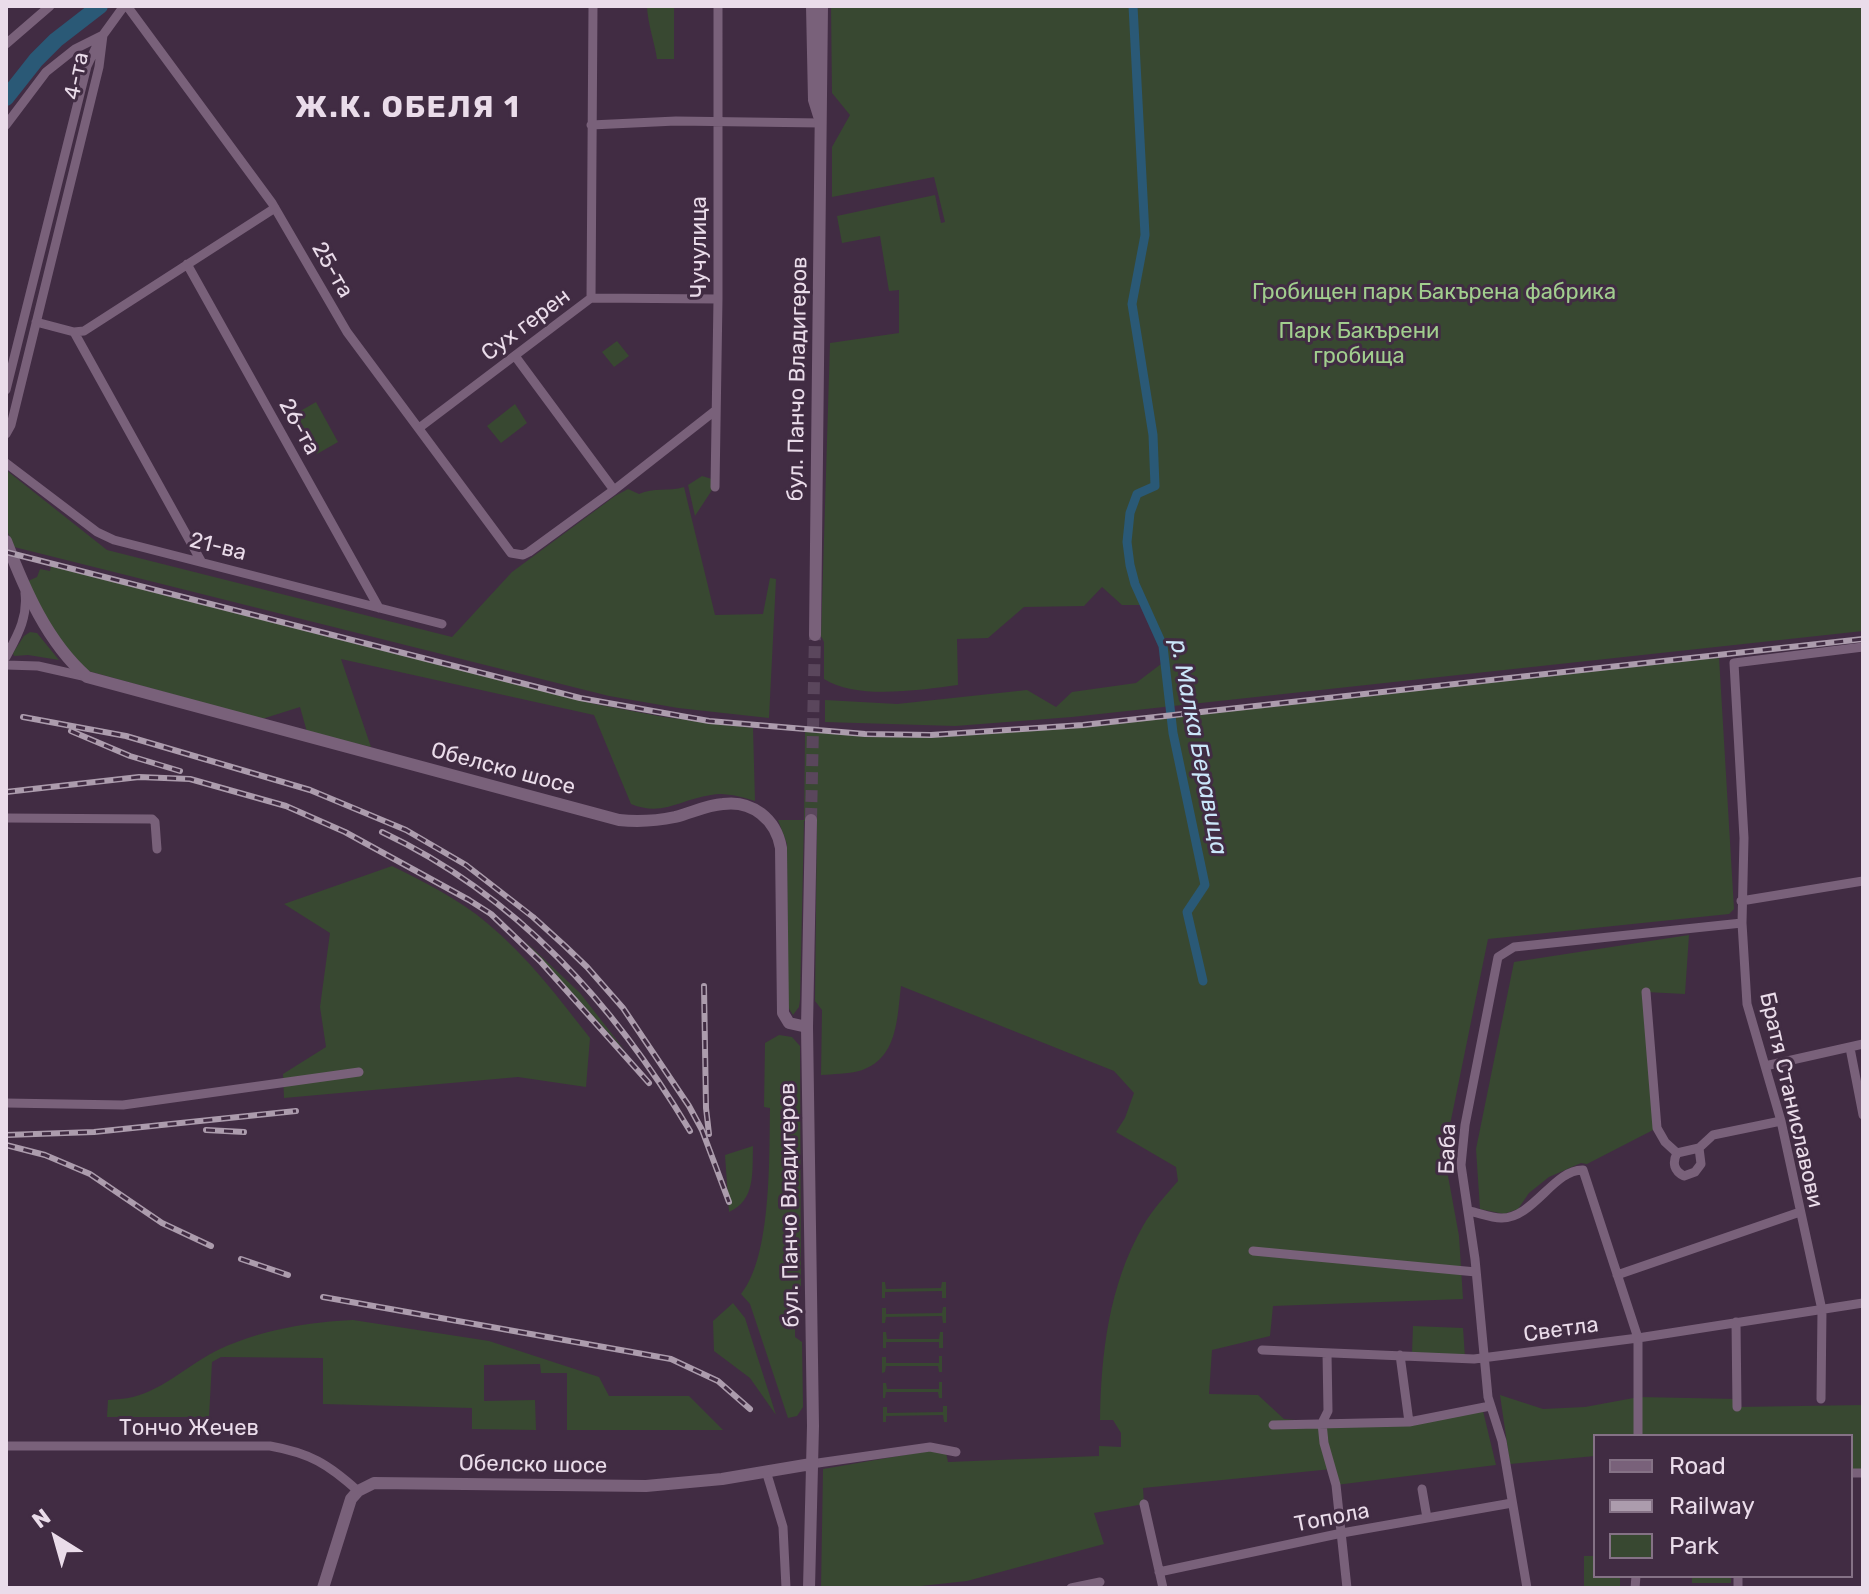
<!DOCTYPE html>
<meta charset="utf-8">
<style>
body{margin:0}
#map{position:relative;width:1869px;height:1594px;overflow:hidden;background:#412c43;font-family:Rubik,sans-serif}
canvas{display:block}
.frame{position:absolute;inset:0;border:8px solid #eadcea;pointer-events:none}
.legend{position:absolute;left:1593px;top:1434px;width:260px;height:144px;box-sizing:border-box;background:#412c43;border:2px solid #857286;margin:0;padding:10px 14px;list-style:none;font-size:24px;color:#eadcea}
.legend li{display:flex;align-items:center;gap:16px;height:40px}
.legend b{width:40px;border:2px solid #857286}
.north{position:absolute;left:16px;top:1498px;width:80px;height:80px;-webkit-text-stroke:6px #412c43;paint-order:stroke;rotate:323deg;font-size:22px;font-weight:700;line-height:32px;text-align:center;color:#eadcea}
.north::after{content:'';display:block;margin:auto;width:28px;height:36px;background:#eadcea;clip-path:polygon(50% 0,100% 100%,50% 72%,0 100%)}
</style>
<div id="map">
<canvas width="1869" height="1594"></canvas>
<div class="frame"></div>
<ul class="legend">
<li><b style="height:10px;background:#79617a"></b>Road</li>
<li><b style="height:10px;background:#ac9cad"></b>Railway</li>
<li><b style="height:22px;background:#384831"></b>Park</li>
</ul>
<div class="north">N</div>
</div>
<script>
const context = document.querySelector('canvas').getContext('2d');
context.lineJoin = 'round';
function paint(path, color) {
  context.fillStyle = color;
  context.fill(path, 'evenodd');
}
function strokePath(path, color, width, dash) {
  context.strokeStyle = color;
  context.lineWidth = width;
  context.lineCap = dash ? 'butt' : 'round';
  context.setLineDash(dash || []);
  context.stroke(path);
}
function drawText(font, color, halo, rows, align = 'center') {
  context.font = font + ' Rubik,sans-serif';
  context.lineWidth = 6;
  context.setLineDash([]);
  context.textBaseline = 'middle';
  context.strokeStyle = halo;
  context.fillStyle = color;
  for (const [text, x, y, turn = 0] of rows) {
    context.save();
    context.translate(x, y);
    context.rotate((+turn || 0) * Math.PI / 180);
    context.textAlign = isNaN(turn) ? turn : align;
    if (halo) context.strokeText(text, 0, 0);
    context.fillText(text, 0, 0);
    context.restore();
  }
}
paint(new Path2D(`
 M831,6H1863V631L1072,717L955,726L825,722V700L897,704L1027,690L1056,707L1072,692L1136,683L1161,664L1159,644L1141,605H1122L1102,587L1084,606L1024,607L988,638L957,639L958,685C920,690 856,700 824,679V642L821,636L830,343L899,333V290L889,291L880,236L842,243L837,216L935,195L941,223L945,222L934,177L832,197V147L850,115L832,93Z
 M647,7L674,8V59H657C654,40 648,25 647,7Z
 M617,341L629,356L614,367L602,352Z
 M316,402L338,442L317,454L295,414Z
 M515,404L527,423L501,443L487,426Z
 M6,470L107,550L452,637L512,572L615,496L628,489L639,494C653,487 669,492 684,487L715,615L763,614L770,578L776,579L769,718L678,708L609,696L14,547L6,528Z
 M702,476L712,479V490L695,516L688,485Z
 M51,566L595,704L664,717L753,728L755,801C741,797 725,792 711,795C681,799 663,817 631,804L594,715L341,659L371,747L307,732L300,707L262,719L88,671C60,649 41,613 28,581L37,577L40,569L50,571Z
 M30,632L37,633L59,660L28,655L14,656L13,653L24,636Z
 M1719,657L1734,909L1729,914L1488,939L1444,1154L1459,1236L1463,1299L1273,1306L1270,1336L1212,1350L1209,1394L1258,1395L1284,1419L1330,1423L1362,1424L1483,1411L1496,1465L1336,1485L1332,1469L1143,1488L1144,1504L1094,1513L1104,1544L967,1581L921,1586L920,1588H821L823,1469L945,1448L948,1462L1099,1456V1446L1121,1447V1433L1113,1420H1100C1101,1353 1109,1285 1143,1226C1152,1210 1166,1195 1178,1181L1176,1167L1116,1132L1125,1118L1134,1093L1114,1071L901,986C897,1018 898,1060 859,1071C848,1074 833,1074 821,1075L822,1010L815,1001L817,821H804L800,1000L799,1007L793,1015L788,1007L787,844L778,820H804L805,732L931,737L1074,728Z
 M392,866C424,882 459,899 487,923C527,956 558,997 590,1038L586,1087L518,1077L284,1098L283,1074L326,1047L320,1007L330,933L284,904Z
 M1689,935L1685,994L1646,992L1657,1128L1587,1164L1581,1163L1549,1177L1529,1193L1518,1209L1504,1214L1480,1209L1476,1149L1514,962Z
 M525,941L580,993L626,1052Z
 M779,1035L792,1037L800,1046L801,1286L795,1290V1337L802,1342L803,1407L797,1416L788,1418L750,1304L741,1294C772,1256 769,1156 770,1108L764,1107L765,1043Z
 M753,1146C752,1172 756,1200 729,1212L725,1155Z
 M882,1282H885L886,1289L941,1288L942,1282H946V1298H942V1291L885,1292V1298H882Z
 M733,1303L745,1318L776,1415L750,1378L714,1351L713,1321Z
 M943,1307H946V1323H943L942,1316L886,1317L885,1323H882V1308H886V1314L942,1313Z
 M353,1320L489,1341L599,1377L609,1396H689L723,1430H567V1373H541L540,1364L484,1365V1401L535,1400L536,1430L472,1429V1408L323,1404V1358L221,1357L212,1362L209,1417H107L108,1400C116,1399 125,1399 133,1397C165,1389 190,1363 220,1349C261,1330 308,1322 353,1320Z
 M1413,1326L1463,1328L1465,1357L1412,1353Z
 M883,1332H886L887,1339H939L940,1332H943V1348H939V1342H886V1348H883Z
 M939,1356H942V1372H939L938,1366H886L885,1372L882,1373V1357H886V1363H939Z
 M939,1382H942V1398H939L938,1392H886L885,1398H883V1383H886L887,1389H939Z
 M1500,1395L1543,1409L1585,1407L1639,1397L1737,1399V1407L1863,1405V1473H1851V1436H1595V1456L1510,1464Z
 M943,1406H947V1422H944L943,1415L886,1416V1422H883V1407H887V1413L943,1412Z
 M1584,1556H1595V1576H1620V1588H1584Z
 M1692,1576H1731V1583H1692Z`), '#384831');
strokePath(new Path2D(`
 M1133,6L1145,235L1132,304L1153,435L1155,486L1137,494L1130,513L1127,542L1130,565L1135,584L1163,646L1173,733L1205,885L1187,912L1203,981`), '#2a5976', 9);
strokePath(new Path2D(`
 M6,98L36,60L56,40L100,6`), '#2a5976', 16);
strokePath(new Path2D(`
 M811,820L815,635`), '#5a465c', 12, [12, 6]);
strokePath(new Path2D(`
 M127,6L272,203L347,332L511,553L523,555L529,552L614,490L716,410
 M6,44L50,6
 M6,125L46,72L75,49L103,35L124,6
 M591,125L676,121L821,123
 M187,264L379,608
 M591,298L593,6
 M36,322L74,332L84,331L275,208
 M74,332L201,561
 M515,356L614,490
 M6,390L87,66L99,41
 M419,428L591,298L718,299
 M6,434L11,425L99,67L103,35
 M6,463L97,532L114,540L442,624
 M715,487L718,299V6
 M6,657C17,636 28,618 25,593
 M6,665L38,666L87,677
 M6,818L152,819L155,822L157,849
 M1741,901L1863,881
 M1646,992L1657,1128L1665,1142L1677,1153L1699,1148L1713,1135L1781,1121
 M1850,1048L1863,1115
 M1765,1066L1863,1044
 M6,1103L123,1105L359,1072
 M1677,1153C1672,1163 1674,1171 1684,1176L1695,1172L1701,1164L1699,1148
 M1469,1211C1479,1213 1491,1218 1501,1218C1533,1219 1554,1169 1583,1170L1638,1338V1436
 M1253,1251L1476,1272
 M1617,1275L1800,1212
 M1736,1322L1737,1407
 M1262,1350L1474,1359L1638,1338L1863,1303
 M1327,1353L1328,1411L1322,1423L1324,1443L1336,1485L1347,1588
 M1400,1355L1409,1422
 M1821,1399L1822,1310L1781,1121L1747,1004L1742,923L1744,838L1734,663L1863,647
 M1273,1425L1409,1422L1490,1406
 M6,1446H270C310,1453 328,1464 358,1491
 M811,1464L930,1447L956,1452
 M766,1471L783,1527L786,1588
 M1851,1473H1863
 M1422,1489L1427,1518
 M1144,1504L1163,1588
 M1159,1572L1342,1533L1512,1503
 M1738,1576V1588
 M1071,1588L1100,1582
 M1527,1588L1502,1441L1488,1397L1475,1259L1461,1165L1465,1125L1498,957L1514,947L1742,923
 M1635,1588L1636,1576`), '#79617a', 9);
strokePath(new Path2D(`
 M812,6L814,100L819,116
 M6,541C25,590 47,642 87,677L619,820C638,822 656,821 675,817C691,813 707,805 723,804C752,800 776,819 781,848L783,1013L789,1023L807,1027
 M815,635L822,6
 M323,1588L351,1499L358,1491L374,1483L646,1486L722,1479L811,1464
 M809,1588L813,1426L807,1027L811,820`), '#79617a', 12);
const rail = new Path2D(`
 M6,552L580,698L709,721L865,734L931,735L1083,725L1863,639
 M23,717L126,736L310,790L406,830L466,865L533,917L565,946L587,967L623,1008L689,1106L702,1130L729,1202
 M71,731L130,756L180,771
 M6,792L139,777L190,779L286,806L345,832L469,900L491,914L540,961L649,1083
 M382,832C517,896 614,1004 690,1131
 M704,986L706,1108L709,1134
 M206,1130L244,1132
 M6,1135L94,1132L296,1111
 M6,1145L45,1155L90,1174L162,1223L211,1246
 M241,1259L288,1275
 M323,1297L671,1359L718,1381L750,1409`);
strokePath(rail, '#ac9cad', 6);
strokePath(rail, '#412c43', 3, [9]);
drawText('22px', '#eadcea', '#412c43', [
 ["4-та",77,76,-78],
 ["Чучулица",700,247,-90],
 ["25-та",332,270,60],
 ["Сух герен",526,325,-37],
 ["бул. Панчо Владигеров",798,379,-89],
 ["26-та",299,427,61],
 ["21-ва",218,547,14],
 ["Обелско шосе",503,769,15],
 ["Братя Станиславови",1791,1100,77],
 ["Баба",1448,1149,-88],
 ["бул. Панчо Владигеров",790,1205,-91],
 ["Светла",1561,1330,-8],
 ["Тончо Жечев",189,1429],
 ["Обелско шосе",533,1465,1],
 ["Топола",1332,1518,-11]
]);
drawText('22px', '#a1ce8e', '#412c43', [
 ["Гробищен парк Бакърена фабрика",1434,293],
 ["Парк Бакърени",1359,332],
 ["гробища",1359,357]
]);
drawText('italic 24px', '#cae6f9', '#412c43', [
 ["р. Малка Беравица",1198,747,79]
]);
context.letterSpacing = '2px';
drawText('bold 30px', '#eadcea', '#412c43', [
 ["Ж.К. ОБЕЛЯ 1",408,108]
]);
context.letterSpacing = '0px';
</script>
